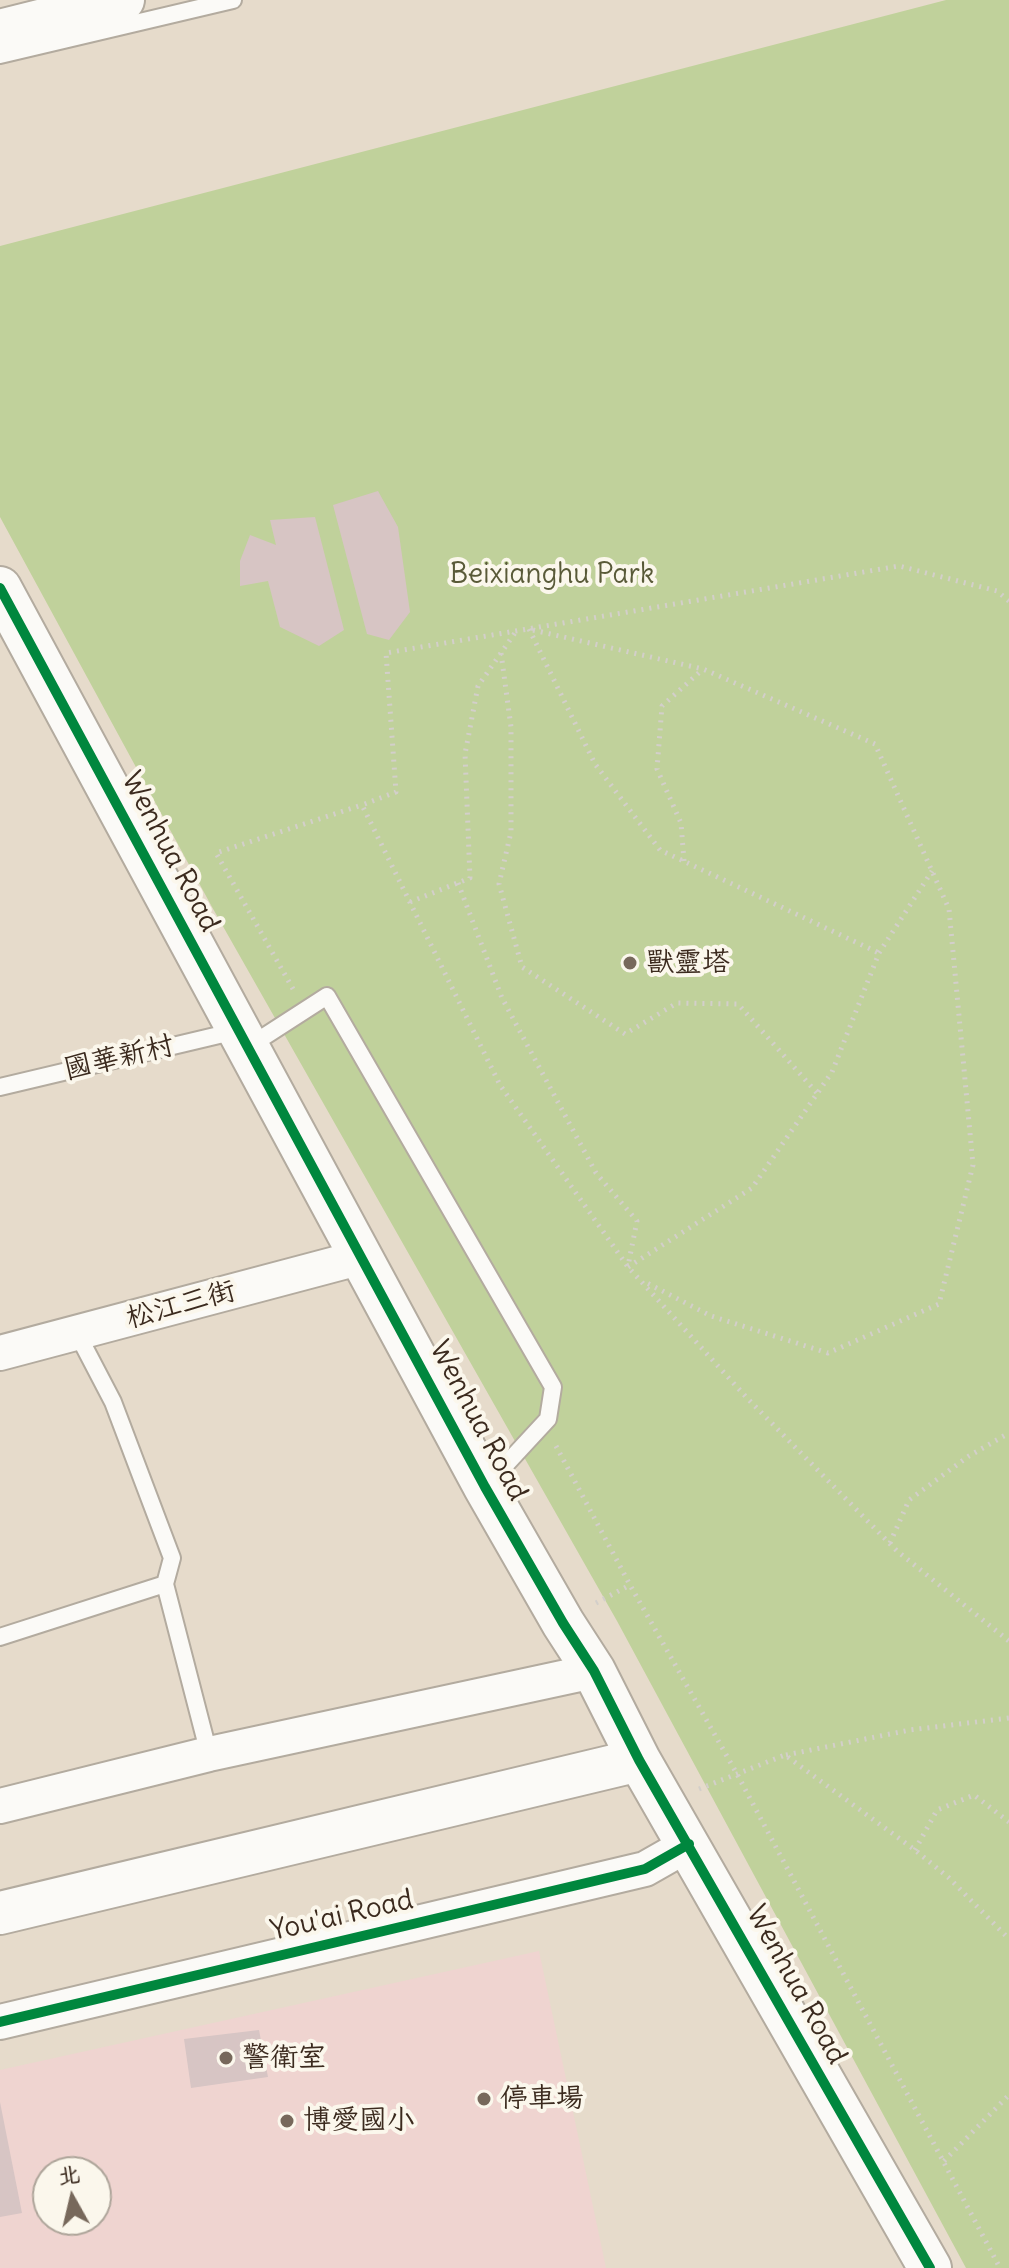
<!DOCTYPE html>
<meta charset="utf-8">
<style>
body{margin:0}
#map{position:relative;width:1009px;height:2268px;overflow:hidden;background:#e6dbcb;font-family:Delius,"LXGW WenKai TC",sans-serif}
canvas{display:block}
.north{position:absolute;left:32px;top:2156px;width:80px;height:80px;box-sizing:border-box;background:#fbf7ec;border:2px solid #aea59a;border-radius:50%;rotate:352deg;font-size:22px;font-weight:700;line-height:32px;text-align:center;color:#3b2a1e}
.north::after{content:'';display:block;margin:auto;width:28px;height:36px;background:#77685b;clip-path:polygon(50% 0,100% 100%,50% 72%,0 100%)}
</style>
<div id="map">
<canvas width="1009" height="2268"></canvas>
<div class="north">北</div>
</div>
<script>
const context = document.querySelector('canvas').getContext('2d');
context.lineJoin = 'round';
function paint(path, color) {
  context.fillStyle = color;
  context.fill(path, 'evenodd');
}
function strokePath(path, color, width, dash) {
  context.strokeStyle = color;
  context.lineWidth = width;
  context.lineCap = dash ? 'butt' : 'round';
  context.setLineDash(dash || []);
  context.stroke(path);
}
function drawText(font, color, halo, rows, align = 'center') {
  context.font = font + ' Delius,"LXGW WenKai TC",sans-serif';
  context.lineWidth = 8;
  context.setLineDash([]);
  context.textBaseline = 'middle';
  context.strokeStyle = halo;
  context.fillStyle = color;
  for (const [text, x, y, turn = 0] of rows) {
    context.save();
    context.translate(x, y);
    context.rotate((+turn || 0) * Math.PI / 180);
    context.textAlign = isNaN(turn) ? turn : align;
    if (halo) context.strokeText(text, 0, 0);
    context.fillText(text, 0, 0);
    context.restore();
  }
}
paint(new Path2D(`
 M539,1951L606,2268H0V2070ZM48,2172H96V2220H48Z`), '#efd4d0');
paint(new Path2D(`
 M946,0H1009V2268H966L617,1621L212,907L0,517V246Z`), '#c0d19b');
paint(new Path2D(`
 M378,491L398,527L410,612L389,640L367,634L333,505Z
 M315,517L344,630L319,646L280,627L268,581L240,586V561L250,535L276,545L270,520Z
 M259,2030L268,2077L191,2088L184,2039Z
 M0,2102L22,2213L0,2217Z`), '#d7c5c4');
const service = new Path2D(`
 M0,55L233,0
 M248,1047L327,996L553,1387L548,1419L486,1486
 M0,1087L236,1031
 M165,1584L209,1754
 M0,1637L165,1584L172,1558L113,1402L77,1333`);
const minor = new Path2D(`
 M0,1353L362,1257
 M0,1806L209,1754L594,1671
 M0,2022L645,1869L689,1844`);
const tertiary = new Path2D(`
 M0,31L123,0
 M0,588L485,1487L563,1623L594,1671L639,1760L930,2268
 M0,1913L639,1760`);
strokePath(service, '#b3ab9f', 20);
strokePath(minor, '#b3ab9f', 38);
strokePath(tertiary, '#b3ab9f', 46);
strokePath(new Path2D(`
 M1009,601L997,591L899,566L386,653L396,792L362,805L500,1085L628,1267L747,1398L897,1551L1009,1641
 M529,629L595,764L660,850L879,953
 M533,630L703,669L875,744L949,909L973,1165L939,1304L828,1353L711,1316L643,1281
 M501,653L511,727V832L499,884L522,967L625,1034L677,1003L738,1004L817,1093
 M684,861L681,823L657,769L662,706L702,670
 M458,883L502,998L596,1173L637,1221L628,1266
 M410,902L470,878L465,754L478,686L517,630
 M293,989L216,853L362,805
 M628,1267L752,1188L832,1072L879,953L932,871
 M556,1446L630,1585L737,1774L1000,2268
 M890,1543L909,1500L969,1456L1009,1433
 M596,1603L630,1585
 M786,1755L910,1730L1009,1718
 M699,1789L785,1755L915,1850L949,1878L1009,1939
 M915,1850L937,1810L974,1795L1009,1822
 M944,2161L1009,2095`), '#d3cfca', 5, [2, 6]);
strokePath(service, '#fbfaf7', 16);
strokePath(minor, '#fbfaf7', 34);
strokePath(tertiary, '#fbfaf7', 42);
strokePath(new Path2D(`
 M0,588L485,1487L563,1623L594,1671L639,1760L930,2268
 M0,2022L645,1869L689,1844`), '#00873e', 10);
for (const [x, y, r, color] of [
 [630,963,8,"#77685b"],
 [226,2058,8,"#77685b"],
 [484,2099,8,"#77685b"],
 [287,2121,8,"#77685b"]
]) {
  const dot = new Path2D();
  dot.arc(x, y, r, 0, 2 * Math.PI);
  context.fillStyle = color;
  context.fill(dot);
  strokePath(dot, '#fbf7ec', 3);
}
drawText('28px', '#595a38', '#fbf7ec', [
 ["Beixianghu Park",552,575]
]);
drawText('28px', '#3b2a1e', '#fbf7ec', [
 ["Wenhua Road",170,852,62],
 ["國華新村",119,1058,-13],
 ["松江三街",181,1305,-15],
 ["Wenhua Road",478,1421,62],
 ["You'ai Road",342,1916,-13],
 ["Wenhua Road",796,1985,61]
]);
drawText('28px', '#3b2a1e', '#fbf7ec', [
 ["獸靈塔",646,963],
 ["警衛室",242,2058],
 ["停車場",500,2099],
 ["博愛國小",303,2121]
], 'left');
</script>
